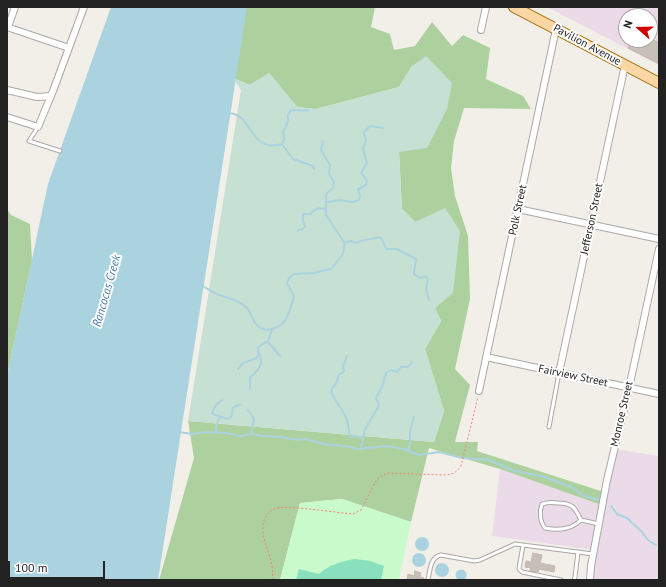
<!DOCTYPE html>
<style>
body{margin:0}
#map{position:relative;width:666px;height:587px;overflow:hidden;background:#f2efe9;font-family:"PT Sans",sans-serif}
canvas{display:block}
.frame{position:absolute;inset:0;border:8px solid #222;pointer-events:none}
.north{position:absolute;left:618px;top:8px;width:40px;height:40px;box-sizing:border-box;background:#fff;border:1px solid #a7a7a7;border-radius:50%;rotate:290deg;font-size:11px;font-weight:700;line-height:16px;text-align:center;color:#222}
.north::after{content:'';display:block;margin:auto;width:14px;height:18px;background:#d40000;clip-path:polygon(50% 0,100% 100%,50% 72%,0 100%)}
.scale{position:absolute;left:8px;top:561px;width:97px;height:18px;box-sizing:border-box;border:2px solid #222;border-top:0;padding-left:5px;font-size:12px;line-height:14px;white-space:nowrap;color:#222;-webkit-text-stroke:3px #fff;paint-order:stroke}
</style>
<div id="map">
<canvas width="666" height="587"></canvas>
<div class="frame"></div>
<div class="north">N</div>
<div class="scale">100 m</div>
</div>
<script>
const context = document.querySelector('canvas').getContext('2d');
context.lineJoin = 'round';
function paint(path, color) {
  context.fillStyle = color;
  context.fill(path, 'evenodd');
}
function strokePath(path, color, width, dash) {
  context.strokeStyle = color;
  context.lineWidth = width;
  context.lineCap = dash ? 'butt' : 'round';
  context.setLineDash(dash || []);
  context.stroke(path);
}
function drawText(font, color, halo, rows, align = 'center') {
  context.font = font + ' "PT Sans",sans-serif';
  context.lineWidth = 4;
  context.setLineDash([]);
  context.textBaseline = 'middle';
  context.strokeStyle = halo;
  context.fillStyle = color;
  for (const [text, x, y, turn = 0] of rows) {
    context.save();
    context.translate(x, y);
    context.rotate((+turn || 0) * Math.PI / 180);
    context.textAlign = isNaN(turn) ? turn : align;
    if (halo) context.strokeText(text, 0, 0);
    context.fillText(text, 0, 0);
    context.restore();
  }
}
paint(new Path2D(`
 M547,7H659V65ZM626,16H650V40H626Z
 M615,449L659,456V580H592L595,550L492,536L500,469L604,506Z`), '#ebdbe8');
paint(new Path2D(`
 M247,7H375L371,27L390,34L394,50L415,46L432,22L452,46L463,35L490,48L486,79L523,96L531,109L464,108L454,141L451,168L455,196L468,236L470,299L455,369L470,385L455,442H478L477,451L607,493L604,506L500,469L429,448L411,522L342,499L300,503L280,580H159L194,458L188,421L434,442L444,411L425,349L441,321L435,308L415,222L402,209L399,152L412,66L399,87L316,109L297,107L269,73L250,85L233,78L238,30Z
 M7,209L11,215L30,224L32,260L7,376Z`), '#add19e');
paint(new Path2D(`
 M426,56L452,83L447,109L427,148L399,152L402,209L415,222L445,208L460,231L453,293L435,308L441,321L425,349L444,411L434,442L188,421L241,90L233,78L250,85L269,73L297,107L316,109L399,87L412,66Z`), '#c6e0d4');
paint(new Path2D(`
 M342,499L411,522L399,580H280L300,503Z`), '#c8facc');
paint(new Path2D(`
 M355,559L370,561L384,566L381,580H296L299,569L319,574C329,565 342,561 355,559Z`), '#88e0be');
paint(new Path2D(`
 M111,7H247L158,580H7V376L48,184Z
 M415 544a7 7 0 1 1 14 0a7 7 0 1 1-14 0Z
 M412 560a7 7 0 1 1 14 0a7 7 0 1 1-14 0Z
 M435 570a7 7 0 1 1 14 0a7 7 0 1 1-14 0Z
 M455.5 575a5.5 5.5 0 1 1 11 0a5.5 5.5 0 1 1-11 0Z`), '#aad3df');
strokePath(new Path2D(`
 M309,110C302,112 297,108 290,111L288,115V121L283,133L284,139L282,144L293,159L313,166L314,169
 M228,113C255,114 247,153 282,144
 M327,202L340,200L353,202L359,200L360,196L358,189L366,185C368,179 365,178 361,173L367,163L363,149L366,140L364,132L370,126L383,128
 M298,230L303,229L305,226L303,221V214H310C315,209 318,207 326,209
 M344,243L351,241L356,243C364,239 370,240 379,237L382,239L386,249H397L416,259L414,274L420,278L425,276L428,279L426,289L429,300
 M203,286C207,289 212,291 217,294C226,298 237,299 245,306C251,311 252,319 256,324C265,335 282,328 287,317C290,311 292,303 294,296L287,283L289,278L294,274L314,273L330,269L333,267L343,254L344,246V242L326,215V196L327,193L333,188L334,182L329,174L330,165L321,150L323,141
 M268,342L280,356
 M347,356L343,366L344,371L339,375L336,384L332,388L331,392L347,419L350,437H352L357,436L363,438
 M238,369L243,363L257,358L258,355
 M250,389V377C255,374 262,366 261,360C261,355 257,353 258,347L268,341L272,330
 M222,400L216,405L212,413L215,415L229,419C237,414 226,407 240,405
 M248,410L254,419L251,434
 M179,432L191,434L207,432L227,433L240,436L251,434L264,436L281,437L297,440L305,439L324,444L351,447L356,449L387,446L404,449L419,455L439,452L462,458L489,460L515,471L541,476L555,481L571,487L584,496L599,500
 M216,433V427L220,416
 M361,449L365,429L379,406L376,398L382,387L386,373L391,370L397,372L401,367H408L412,362
 M408,450L410,444V431L414,417
 M611,506L617,514L627,518L641,531L648,540L656,545`), '#aad3df', 2);
const building = new Path2D(`
 M650,38L659,43V64L628,48L632,40H650Z
 M533,553L542,555L540,563L555,566L554,572L539,569L538,572L530,571L531,568L525,567L526,561L531,562Z
 M415,571L421,573L420,577L424,578V580H407L408,574L414,576Z`);
paint(building, '#c7bfb8');
strokePath(building, '#c4b6ab', 1);
const service = new Path2D(`
 M38,127L29,141L60,151
 M549,427L559,373
 M581,520C571,530 559,531 545,528C540,522 539,512 542,504C548,502 552,502 558,503C573,503 575,508 581,520L599,524
 M523,545L519,569L522,572L561,580
 M428,580C430,571 430,557 441,555L474,561L480,560L515,544L593,554
 M574,580L575,577L578,552`);
const minor = new Path2D(`
 M7,27L69,48
 M8,27L15,7
 M481,30L486,7
 M7,90L37,97L51,96
 M7,117L38,127L53,91L84,7
 M518,209L659,239
 M486,357L659,394
 M559,373L625,65
 M479,391L556,29
 M590,580L591,566L607,480L629,388L659,249`);
const primary = new Path2D(`
 M514,7L659,83`);
strokePath(service, '#a9a9a9', 5);
strokePath(minor, '#a9a9a9', 8);
strokePath(primary, '#a06b00', 12);
strokePath(new Path2D(`
 M272,580C275,561 265,550 263,532C262,523 265,513 274,509C284,504 338,513 353,514L361,510L377,479L387,473L443,475C452,475 456,473 461,466L478,397`), '#fa8072', 1, [2, 2]);
strokePath(service, '#fff', 3);
strokePath(minor, '#fff', 6);
strokePath(primary, '#fcd6a4', 10);
drawText('11px', '#222', '#fff', [
 ["Pavilion Avenue",587,45,28],
 ["Polk Street",518,210,-78],
 ["Jefferson Street",592,219,-78],
 ["Fairview Street",573,376,12],
 ["Monroe Street",622,414,-77]
]);
drawText('italic 12px', '#4a7aab', '#fff', [
 ["Rancocas Creek",107,291,-74]
]);
</script>
